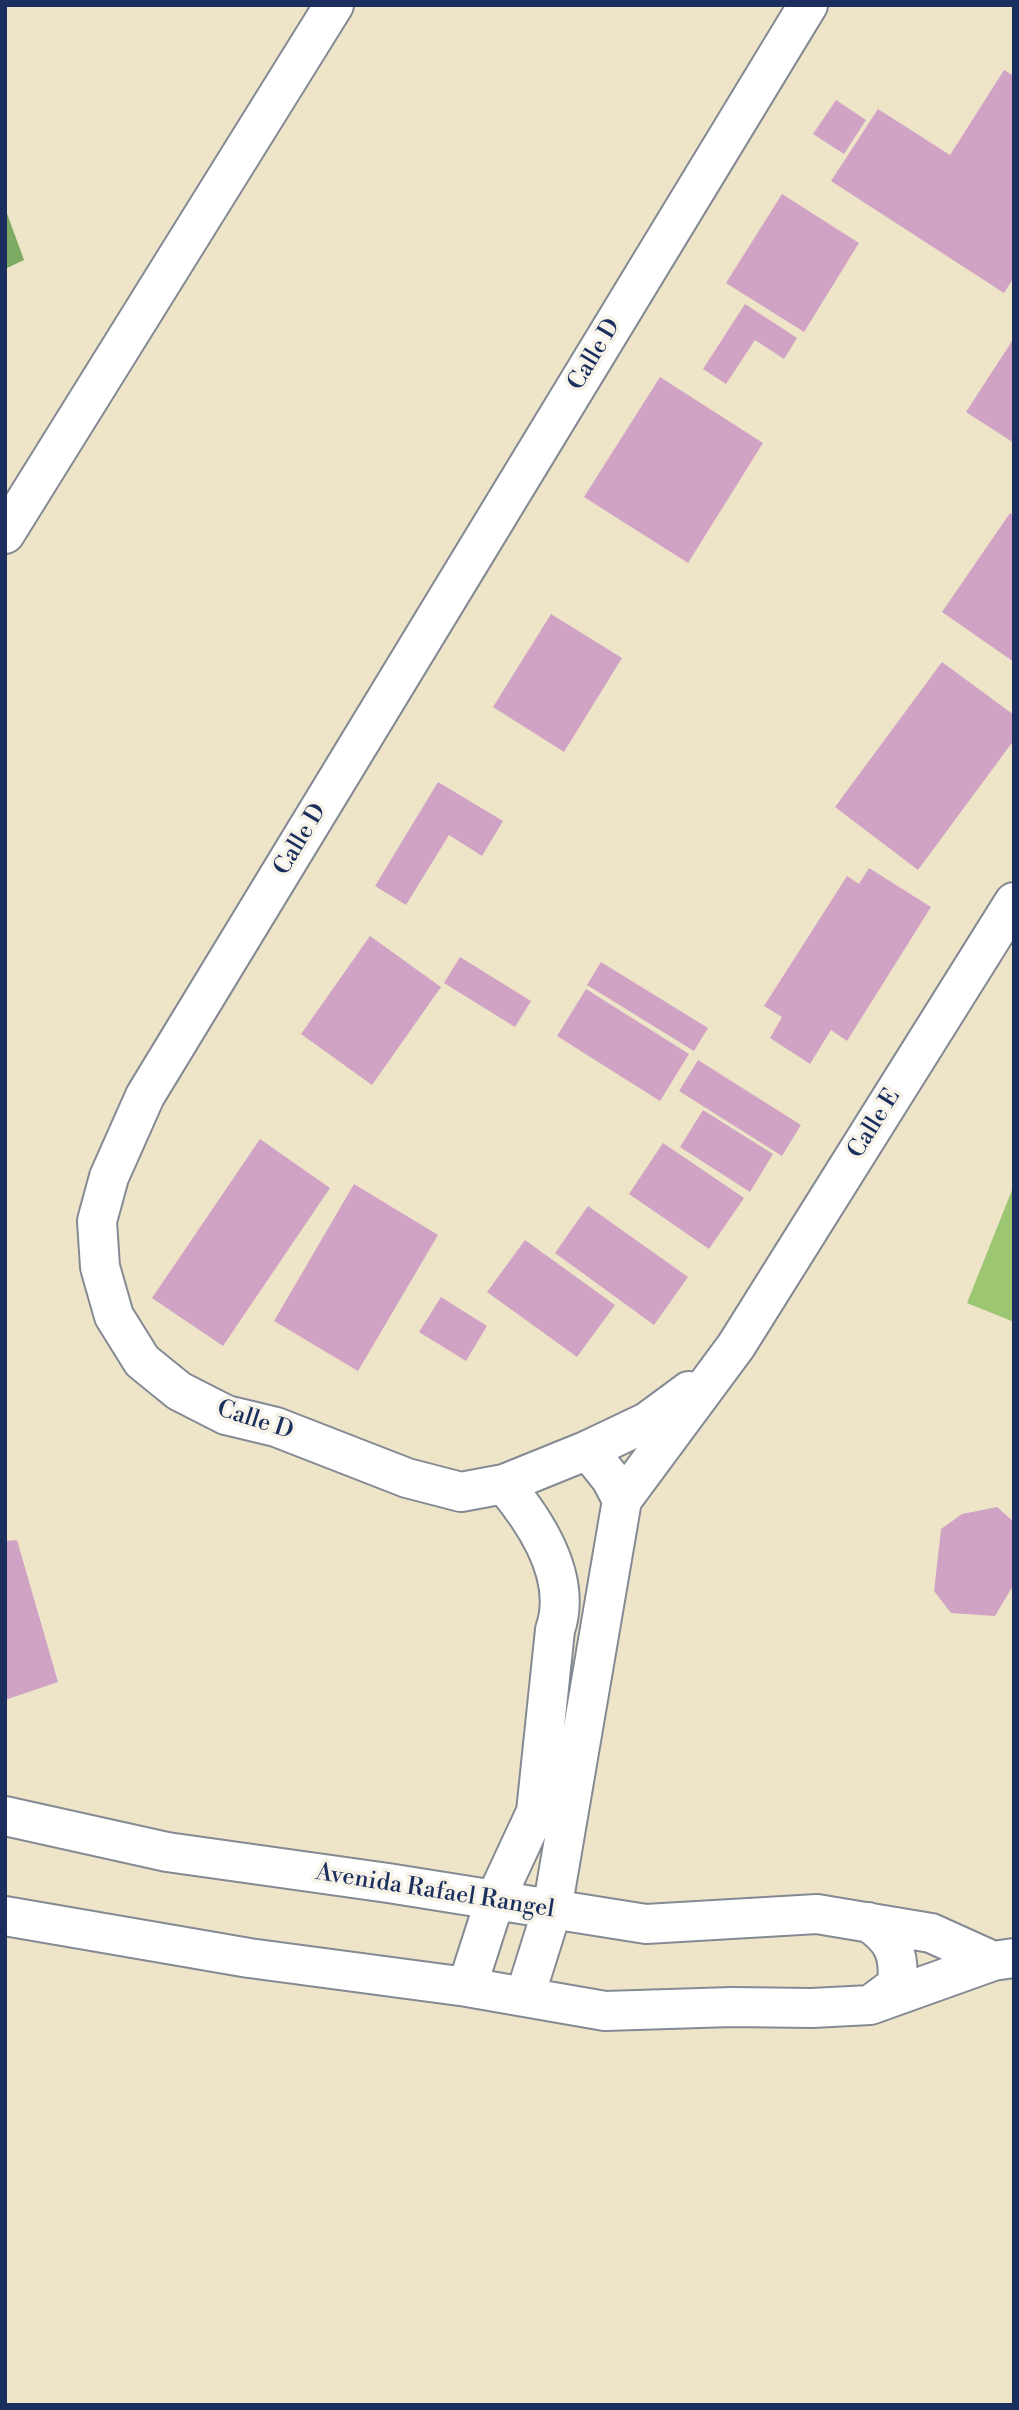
<!DOCTYPE html>
<style>
body{margin:0}
#map{position:relative;width:1019px;height:2410px;overflow:hidden;background:#eee5c9;font-family:"Libre Bodoni",serif}
canvas{display:block}
.frame{position:absolute;inset:0;border:7px solid #1b2f5e;pointer-events:none}
</style>
<div id="map">
<canvas width="1019" height="2410"></canvas>
<div class="frame"></div>
</div>
<script>
const context = document.querySelector('canvas').getContext('2d');
context.lineJoin = 'round';
function paint(path, color) {
  context.fillStyle = color;
  context.fill(path, 'evenodd');
}
function strokePath(path, color, width, dash) {
  context.strokeStyle = color;
  context.lineWidth = width;
  context.lineCap = dash ? 'butt' : 'round';
  context.setLineDash(dash || []);
  context.stroke(path);
}
function drawText(font, color, halo, rows, align = 'center') {
  context.font = font + ' "Libre Bodoni",serif';
  context.lineWidth = 7;
  context.setLineDash([]);
  context.textBaseline = 'middle';
  context.strokeStyle = halo;
  context.fillStyle = color;
  for (const [text, x, y, turn = 0] of rows) {
    context.save();
    context.translate(x, y);
    context.rotate((+turn || 0) * Math.PI / 180);
    context.textAlign = isNaN(turn) ? turn : align;
    if (halo) context.strokeText(text, 0, 0);
    context.fillText(text, 0, 0);
    context.restore();
  }
}
paint(new Path2D(`
 M1014,1185V1322L967,1303Z`), '#9cc672');
paint(new Path2D(`
 M5,208L24,260L5,269Z`), '#7dab64');
paint(new Path2D(`
 M1004,70L1014,76V277L1004,293L831,181L878,109L950,155Z
 M836,100L866,120L844,154L813,134Z
 M782,194L859,243L804,332L726,283Z
 M745,304L797,338L784,359L755,340L726,384L703,369Z
 M1014,338V443L966,412Z
 M660,377L763,443L688,563L584,497Z
 M1010,513L1014,516V662L942,612Z
 M551,614L622,658L564,752L493,707Z
 M942,662L1014,715V740L918,870L835,807Z
 M438,782L503,821L482,856L449,835L406,905L375,886Z
 M869,868L931,907L847,1041L831,1030L810,1064L770,1038L782,1017L764,1006L847,876L859,884Z
 M370,936L441,987L372,1085L301,1034Z
 M460,957L531,1001L515,1027L444,983Z
 M601,962L708,1028L694,1051L587,985Z
 M586,989L689,1054L660,1101L557,1036Z
 M698,1060L801,1125L782,1156L679,1091Z
 M703,1110L773,1154L750,1192L680,1147Z
 M260,1139L330,1188L223,1346L152,1298Z
 M663,1143L744,1198L709,1249L629,1194Z
 M354,1184L438,1235L358,1371L274,1321Z
 M588,1206L688,1277L654,1325L555,1253Z
 M525,1240L615,1305L577,1357L487,1292Z
 M441,1297L487,1326L466,1361L419,1332Z
 M997,1507L1014,1522V1584L995,1616L951,1613L934,1591L941,1529L962,1514Z
 M17,1540L58,1682L5,1700V1541Z`), '#d0a3c5');
const minor = new Path2D(`
 M5,534L334,5
 M588,1450L647,1422L689,1391
 M504,1484L461,1492L407,1478L276,1427L226,1415L179,1391L142,1361L114,1316L100,1267L97,1221L109,1177L145,1096L808,5
 M622,1500L736,1346L1014,902
 M5,1816L167,1852L388,1883L646,1924L817,1914L931,1933L993,1961
 M5,1916L249,1958L467,1987L605,2011L732,2007L812,2008L870,2005L993,1961L1014,1958
 M868,1922C894,1939 900,1955 897,1985L870,2005
 M467,1987L495,1900L536,1812L555,1630C573,1578 536,1522 504,1484L588,1450L611,1479L622,1500L552,1910L525,1996`);
strokePath(minor, '#848a94', 42);
strokePath(minor, '#fff', 38);
drawText('24px', '#1b2f5e', '#f7f3e8', [
 ["Calle D",595,355,-59],
 ["Calle D",301,840,-59],
 ["Calle E",875,1124,-58],
 ["Calle D",255,1421,18],
 ["Avenida Rafael Rangel",435,1892,9]
]);
</script>
